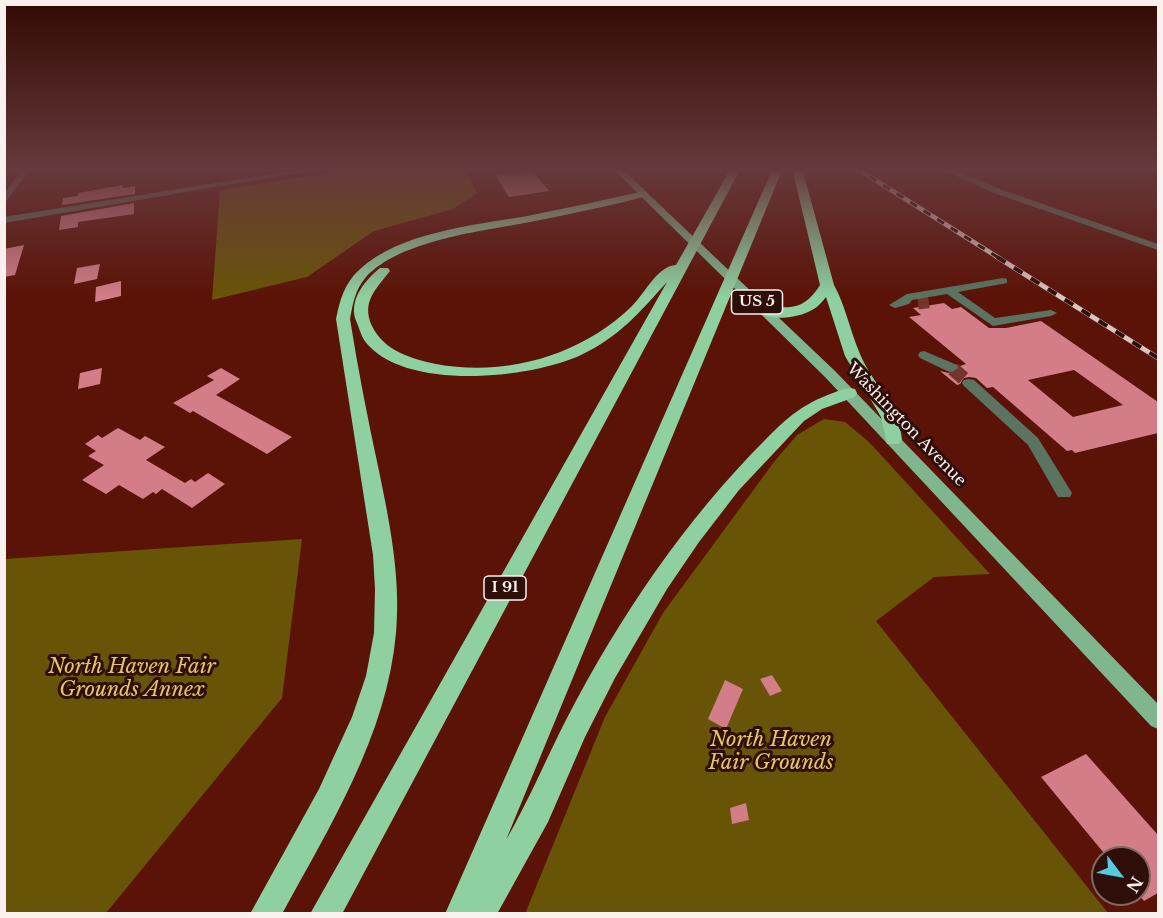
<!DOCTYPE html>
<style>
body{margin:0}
#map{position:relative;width:1163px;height:918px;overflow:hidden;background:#5c1307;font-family:"Libre Baskerville",serif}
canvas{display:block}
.frame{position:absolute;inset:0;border:6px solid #faf1ef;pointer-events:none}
.north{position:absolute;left:1091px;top:846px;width:60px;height:60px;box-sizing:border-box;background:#2d0e08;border:2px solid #7f6964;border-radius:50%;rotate:122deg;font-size:16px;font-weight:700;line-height:24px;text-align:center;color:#faf1ef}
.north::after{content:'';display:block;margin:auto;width:21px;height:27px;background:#55cae0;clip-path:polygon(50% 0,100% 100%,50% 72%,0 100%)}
</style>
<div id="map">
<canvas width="1163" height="918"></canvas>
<div class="frame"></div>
<div class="north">N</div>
</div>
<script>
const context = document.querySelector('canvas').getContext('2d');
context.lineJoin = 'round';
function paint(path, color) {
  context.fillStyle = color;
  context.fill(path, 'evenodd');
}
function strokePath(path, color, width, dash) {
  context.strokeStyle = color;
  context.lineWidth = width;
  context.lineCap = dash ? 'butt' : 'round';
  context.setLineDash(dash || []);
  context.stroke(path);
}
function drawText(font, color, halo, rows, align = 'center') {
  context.font = font + ' "Libre Baskerville",serif';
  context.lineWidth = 6;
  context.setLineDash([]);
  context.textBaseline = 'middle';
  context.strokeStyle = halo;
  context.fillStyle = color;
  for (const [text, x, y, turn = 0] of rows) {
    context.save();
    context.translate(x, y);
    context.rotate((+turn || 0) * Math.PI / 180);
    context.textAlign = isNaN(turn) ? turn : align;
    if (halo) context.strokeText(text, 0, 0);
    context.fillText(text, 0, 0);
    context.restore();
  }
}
paint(new Path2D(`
 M362,168H463L477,193L453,209L374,231L307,277L212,300L220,190Z
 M824,419L845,422L869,442L990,574L934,577L876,621L1108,913L525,914L605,717L663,613L774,462L797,435Z
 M302,539L282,698L106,913H5V559Z`), '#685407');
paint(new Path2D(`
 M532,170L549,191L509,197L495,175Z
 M123,185V188L135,186V194L62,205L63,198L78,196V193Z
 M134,203V214L78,222V227L59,230L61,216Z
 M24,245L15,275L4,277V249Z
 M100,264L97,279L74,284L77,268Z
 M121,281V296L95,302L96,287Z
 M944,303L952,309L961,307L989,328H1006L1041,321L1158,402V433L1075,453L1072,450L1067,451L993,387L987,388L976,378L969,377L964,378L960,384L957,385L940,371L953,374L960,369V366L966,364L909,317L921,315L913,308ZM1074,370L1123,405L1073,417L1028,380Z
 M102,368L100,384L78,389L80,373Z
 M221,368L240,379L216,395L292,437L267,454L193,411L190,413L173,403L214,380L207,376Z
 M118,428L140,440L145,436L165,447L146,460L185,483L191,479L195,482L208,473L225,484L192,508L162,489L156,494L153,492L143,499L119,485L106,494L82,480L104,465L88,456L96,451L85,444L98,435L102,438Z
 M772,675L782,691L770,696L760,679Z
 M725,680L743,689L726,729L708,719Z
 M1086,754L1158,835V893L1144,901L1139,895V858H1108L1041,777Z
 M746,803L749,820L732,824L730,808Z`), '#d27d87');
strokePath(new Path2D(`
 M918,304L932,302
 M952,368L955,371`), '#74342a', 11, [11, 6]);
strokePath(new Path2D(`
 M953,369L969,383`), '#74342a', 14, [14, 8]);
paint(new Path2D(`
 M23,168H31L4,204V194Z
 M308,168H327L4,223V217Z
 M939,168H950L1000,189L1158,244V250L994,193Z
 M1003,278L1007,279V283L958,292L995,318L1051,310L1057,313L1051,316L993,326L947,294L912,300L909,304L895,308L889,305L907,294Z
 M924,351L957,365L958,368L952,372L947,371L920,358L918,355L920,352Z
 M969,379L974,380L1038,438L1072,493L1070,497H1058L1028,445L964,386L962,383L964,380Z`), '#5a7461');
paint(new Path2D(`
 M612,168H621L835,371L1158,704V729L1151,726L825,377Z`), '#7fb68e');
paint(new Path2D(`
 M731,168H741L342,914H310L667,282C639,313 619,337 581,355C530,379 401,392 364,340C361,335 359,328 357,323C347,302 364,281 380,268H388L390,271C376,289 361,302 372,326C384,351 412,359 436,364C505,377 580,356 631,307C644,295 657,266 676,265Z
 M773,168H783L506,840C529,800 546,759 567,718C620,616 685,520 767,438C789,416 803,404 833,393C841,390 847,387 855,389L857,393L855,397L822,409L804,421L739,490L699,542L667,589L615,678L585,737L548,822L497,914H445Z
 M792,168H802L834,285C846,307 850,331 860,354C873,385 899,405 902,440L899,444H887L881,417L845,356L826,297C822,302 818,307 812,310C801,317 771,322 761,313C777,298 797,322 820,285Z
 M644,191L649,194L648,196C609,206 570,214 530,222C483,231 400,240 366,277C355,290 353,303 350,319C358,370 368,420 379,471C390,524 401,579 396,633C387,735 330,826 282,914H250L319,789L352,717L366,676L374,633L375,589L373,555L336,319C340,300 344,284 359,270C399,232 475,225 527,216C566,208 605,200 644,191Z`), '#8ed0a0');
const railFar1 = new Path2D(`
 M856,168L999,258`);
const rail = new Path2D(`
 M997,257L1158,358`);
strokePath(railFar1, '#dac4c0', 4.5);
strokePath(rail, '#dac4c0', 5);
strokePath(railFar1, '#2d0e08', 3, [8]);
strokePath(rail, '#2d0e08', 4, [10]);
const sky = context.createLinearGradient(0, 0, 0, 297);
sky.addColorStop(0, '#330a04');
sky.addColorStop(0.57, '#66393c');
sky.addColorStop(1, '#66393c00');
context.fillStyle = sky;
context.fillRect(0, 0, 1163, 297);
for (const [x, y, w] of [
 [757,302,51],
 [505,588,42]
]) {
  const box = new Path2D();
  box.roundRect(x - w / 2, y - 12, w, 24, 4.5);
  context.fillStyle = '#2d0e08';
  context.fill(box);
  strokePath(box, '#faf1ef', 1.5);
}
drawText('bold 15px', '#faf1ef', null, [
 ["US 5",757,302],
 ["I 91",505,588]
]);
drawText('16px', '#faf1ef', '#2d0e08', [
 ["Washington Avenue",906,425,46]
]);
drawText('italic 20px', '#e5c661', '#2d0e08', [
 ["North Haven Fair",132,667],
 ["Grounds Annex",132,690],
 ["North Haven",771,740],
 ["Fair Grounds",771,763]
]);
</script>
